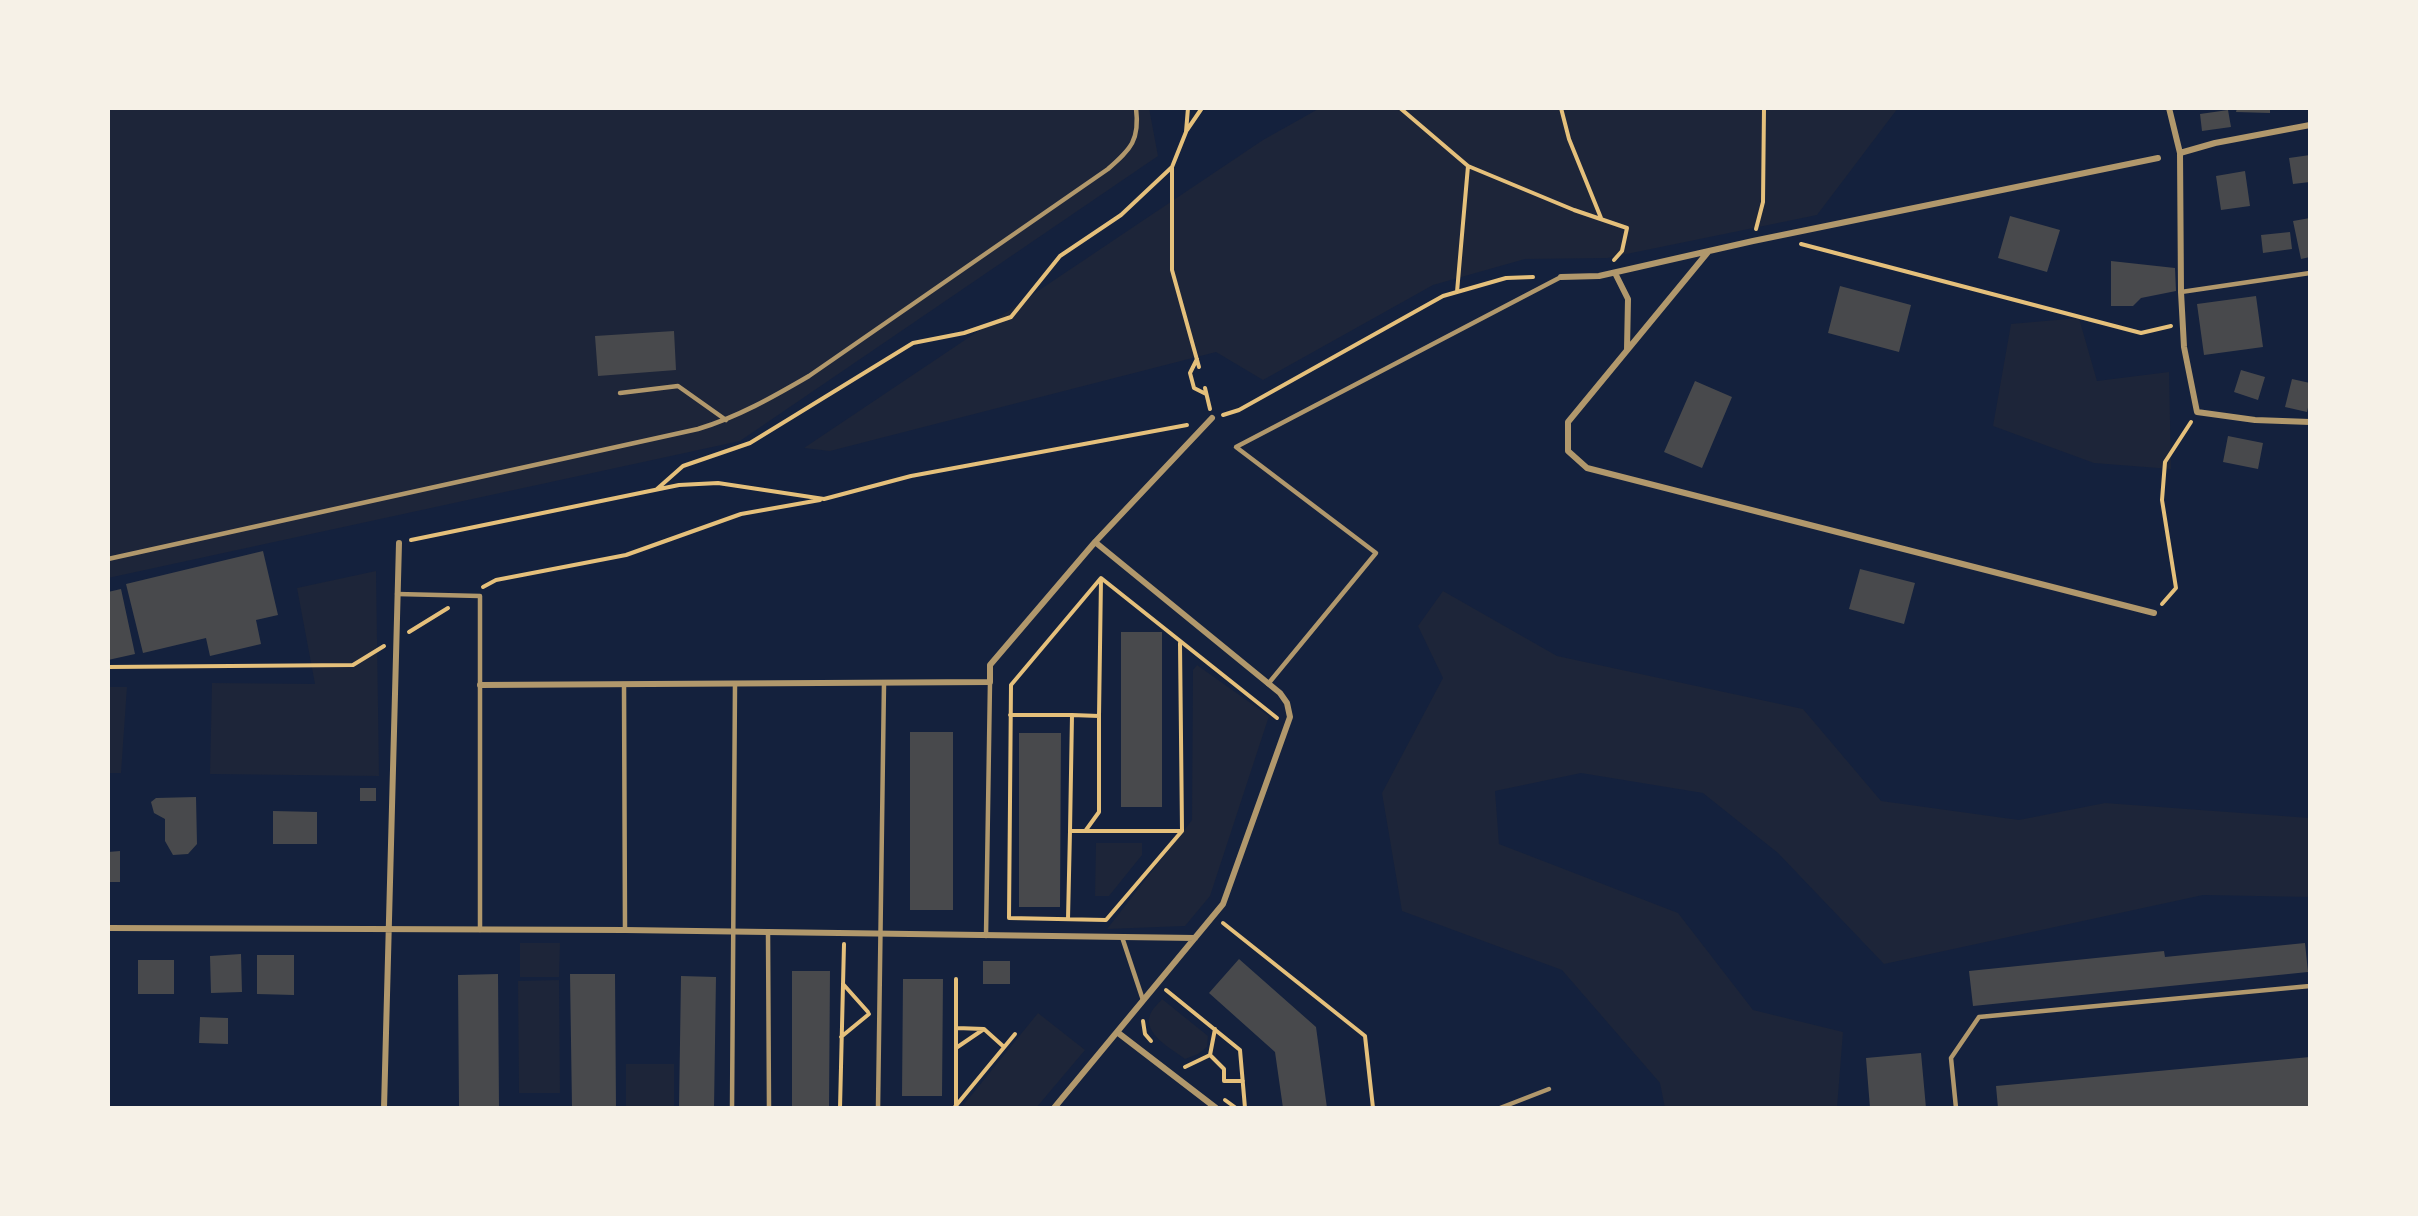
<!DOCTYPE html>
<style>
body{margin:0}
#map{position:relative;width:2418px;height:1216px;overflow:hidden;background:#14213d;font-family:"Fira Sans Condensed",sans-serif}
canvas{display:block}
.frame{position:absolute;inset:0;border:110px solid #f6f1e7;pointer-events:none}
</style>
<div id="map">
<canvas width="2418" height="1216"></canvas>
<div class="frame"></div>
</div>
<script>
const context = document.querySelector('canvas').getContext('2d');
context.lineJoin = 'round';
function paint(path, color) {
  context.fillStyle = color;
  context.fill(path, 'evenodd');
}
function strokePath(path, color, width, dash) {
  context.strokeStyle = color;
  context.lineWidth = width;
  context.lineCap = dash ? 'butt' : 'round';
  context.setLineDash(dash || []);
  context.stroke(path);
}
paint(new Path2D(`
 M108,108H1149L1158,156L740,441L108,578Z
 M1320,108H1898L1817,215L1607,258L1525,259L1433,285L1263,380L1216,352L830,451L804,448L1263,140Z
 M2079,318L2097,381L2169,372L2171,469L2094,463L1993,426L2011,324Z
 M376,571L379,776L210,774L212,683L315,684L297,588Z
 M1443,591L1557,656L1803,709L1881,801L2019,820L2105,803L2310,818V897L2203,895L1884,964L1778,853L1703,793L1581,773L1495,791L1499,844L1678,913L1753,1010L1843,1032L1837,1108H1665L1660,1083L1562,970L1402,911L1382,793L1443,678L1418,626Z
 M1197,665L1269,716L1210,896L1185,926L1107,929L1192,820L1193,670Z
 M108,687H127L121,773H108Z
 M1096,843H1142V855L1109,896H1095Z
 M520,943H560L559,977H520Z
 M559,980L560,1093H519L518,981Z
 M1162,999L1208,1036L1207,1047L1198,1054L1185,1059C1172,1049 1143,1034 1150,1015C1152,1009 1158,1004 1162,999Z
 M1038,1013L1085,1050L1036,1108H961Z
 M626,1064H674V1108H626Z`), '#1d2539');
paint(new Path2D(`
 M2237,108H2270V113L2236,112Z
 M2228,110L2231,127L2202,131L2200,114Z
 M2310,155V182L2293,184L2289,158Z
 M2245,171L2250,206L2221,210L2216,176Z
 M2010,216L2060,230L2047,272L1998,258Z
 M2310,218V257L2301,259L2293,221Z
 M2290,232L2292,249L2263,253L2261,235Z
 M2111,261L2175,268L2176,291L2141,298L2133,306H2111Z
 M1840,286L1911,305L1899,352L1828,333Z
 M2256,296L2263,347L2204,355L2197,304Z
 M674,331L676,370L598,376L595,336Z
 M2241,370L2265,377L2258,400L2234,392Z
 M2292,379L2310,383V399L2307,412L2285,407Z
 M1695,381L1732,397L1702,468L1664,452Z
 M2228,436L2263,443L2258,469L2223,462Z
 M263,551L278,615L256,620L261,644L210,656L206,638L143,653L126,584Z
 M1860,569L1915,583L1904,624L1849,609Z
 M121,589L135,654L108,660V592Z
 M1121,632H1162V807H1121Z
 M910,732H953V910H910Z
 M1019,733H1061L1060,907H1019Z
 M360,788H376V801H360Z
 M196,797L197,844L188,854L173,855L165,841V819L154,813L151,802L156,798Z
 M273,811L317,812V844H273Z
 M120,851V882H108V852Z
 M2305,943L2308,972L1973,1006L1969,971L2164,951L2165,957Z
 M241,954L242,992L211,993L210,956Z
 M257,955H294V995L257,994Z
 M1239,959L1316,1027L1327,1108H1283L1275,1052L1209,993Z
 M138,960H174V994H138Z
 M983,961H1010V984H983Z
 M792,971H830L829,1108H792Z
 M498,974L499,1108H459L458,975Z
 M570,974H615L616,1108H572Z
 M681,976L716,977L714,1108H679Z
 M903,979H943L942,1096H902Z
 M200,1017L228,1018V1044L199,1043Z
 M1921,1053L1926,1108H1870L1866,1058Z
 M2310,1057V1108H1998L1996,1086Z`), '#48494c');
strokePath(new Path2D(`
 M1188,108L1186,132L1172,167V270L1199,367
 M1400,108L1468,166L1574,210L1627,228L1622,251L1614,260
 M1561,108L1569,139L1601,218
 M1187,130L1202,108
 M1756,229L1763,202L1764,108
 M1801,244L2141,333L2171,326
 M1457,292L1468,166
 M1197,359L1190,373L1194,388L1206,394
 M1205,388L1210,409
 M1223,415L1239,410L1443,296L1506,278L1533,277
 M657,489L683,466L750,443L913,343L964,333L1011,317L1060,256L1121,215L1172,167
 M411,540L679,485L718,483L824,499L911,476L1187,425
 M483,587L496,580L626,555L741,514L820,500
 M2162,604L2176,588L2162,500L2165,462L2191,422
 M409,632L448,608
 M1180,643L1182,831
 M108,667L353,665L384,646
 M1010,715H1072L1070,831
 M1072,715L1099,716V812L1086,830
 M1099,716L1101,579
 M1068,919L1070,831H1182L1106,920L1009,918L1011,685L1101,578L1277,718
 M1223,923L1365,1036L1373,1108
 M956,979V1105
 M843,984L868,1012
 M1166,990L1240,1050L1245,1108
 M1143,1021L1145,1034L1151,1041
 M957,1028L984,1029
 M841,1037L869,1014
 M956,1048L984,1029L1004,1047
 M1210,1055L1224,1069V1081H1243
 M1185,1067L1210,1055L1215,1029
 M1225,1100L1236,1108
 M840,1108L844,944
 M954,1108L1015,1034`), '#e5c07b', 4);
strokePath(new Path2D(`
 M2181,292L2310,273
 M620,393L678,386L726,420
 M108,559L698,429C738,417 773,397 809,376L1108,169C1131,149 1140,140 1136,108
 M397,594L480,596V930
 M1268,684L1376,553L1236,447L1561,277
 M624,685L625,930
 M768,932L769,1108
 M986,936L990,682
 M1122,937L1143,1000
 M732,1108L735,684
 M878,1108L884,683
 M1500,1108L1549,1089
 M1956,1108L1951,1058L1979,1017L2310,986`), '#b1986c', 4.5);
strokePath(new Path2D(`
 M2169,108L2180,153L2181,292L2184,347L2197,412L2255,420L2310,422
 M2180,153L2215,143L2310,125
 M1708,252L1568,422V451L1587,468L2154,613
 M1615,273L1628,299L1627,349
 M1561,277L1599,276L1753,241L2158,158
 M480,685L990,682V665L1095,542L1212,418
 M108,928L625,930L1195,938
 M1117,1032L1216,1108
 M384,1108L399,543
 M1054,1108L1223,904L1290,717L1287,703L1280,693L1095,542`), '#b1986c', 6);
</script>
